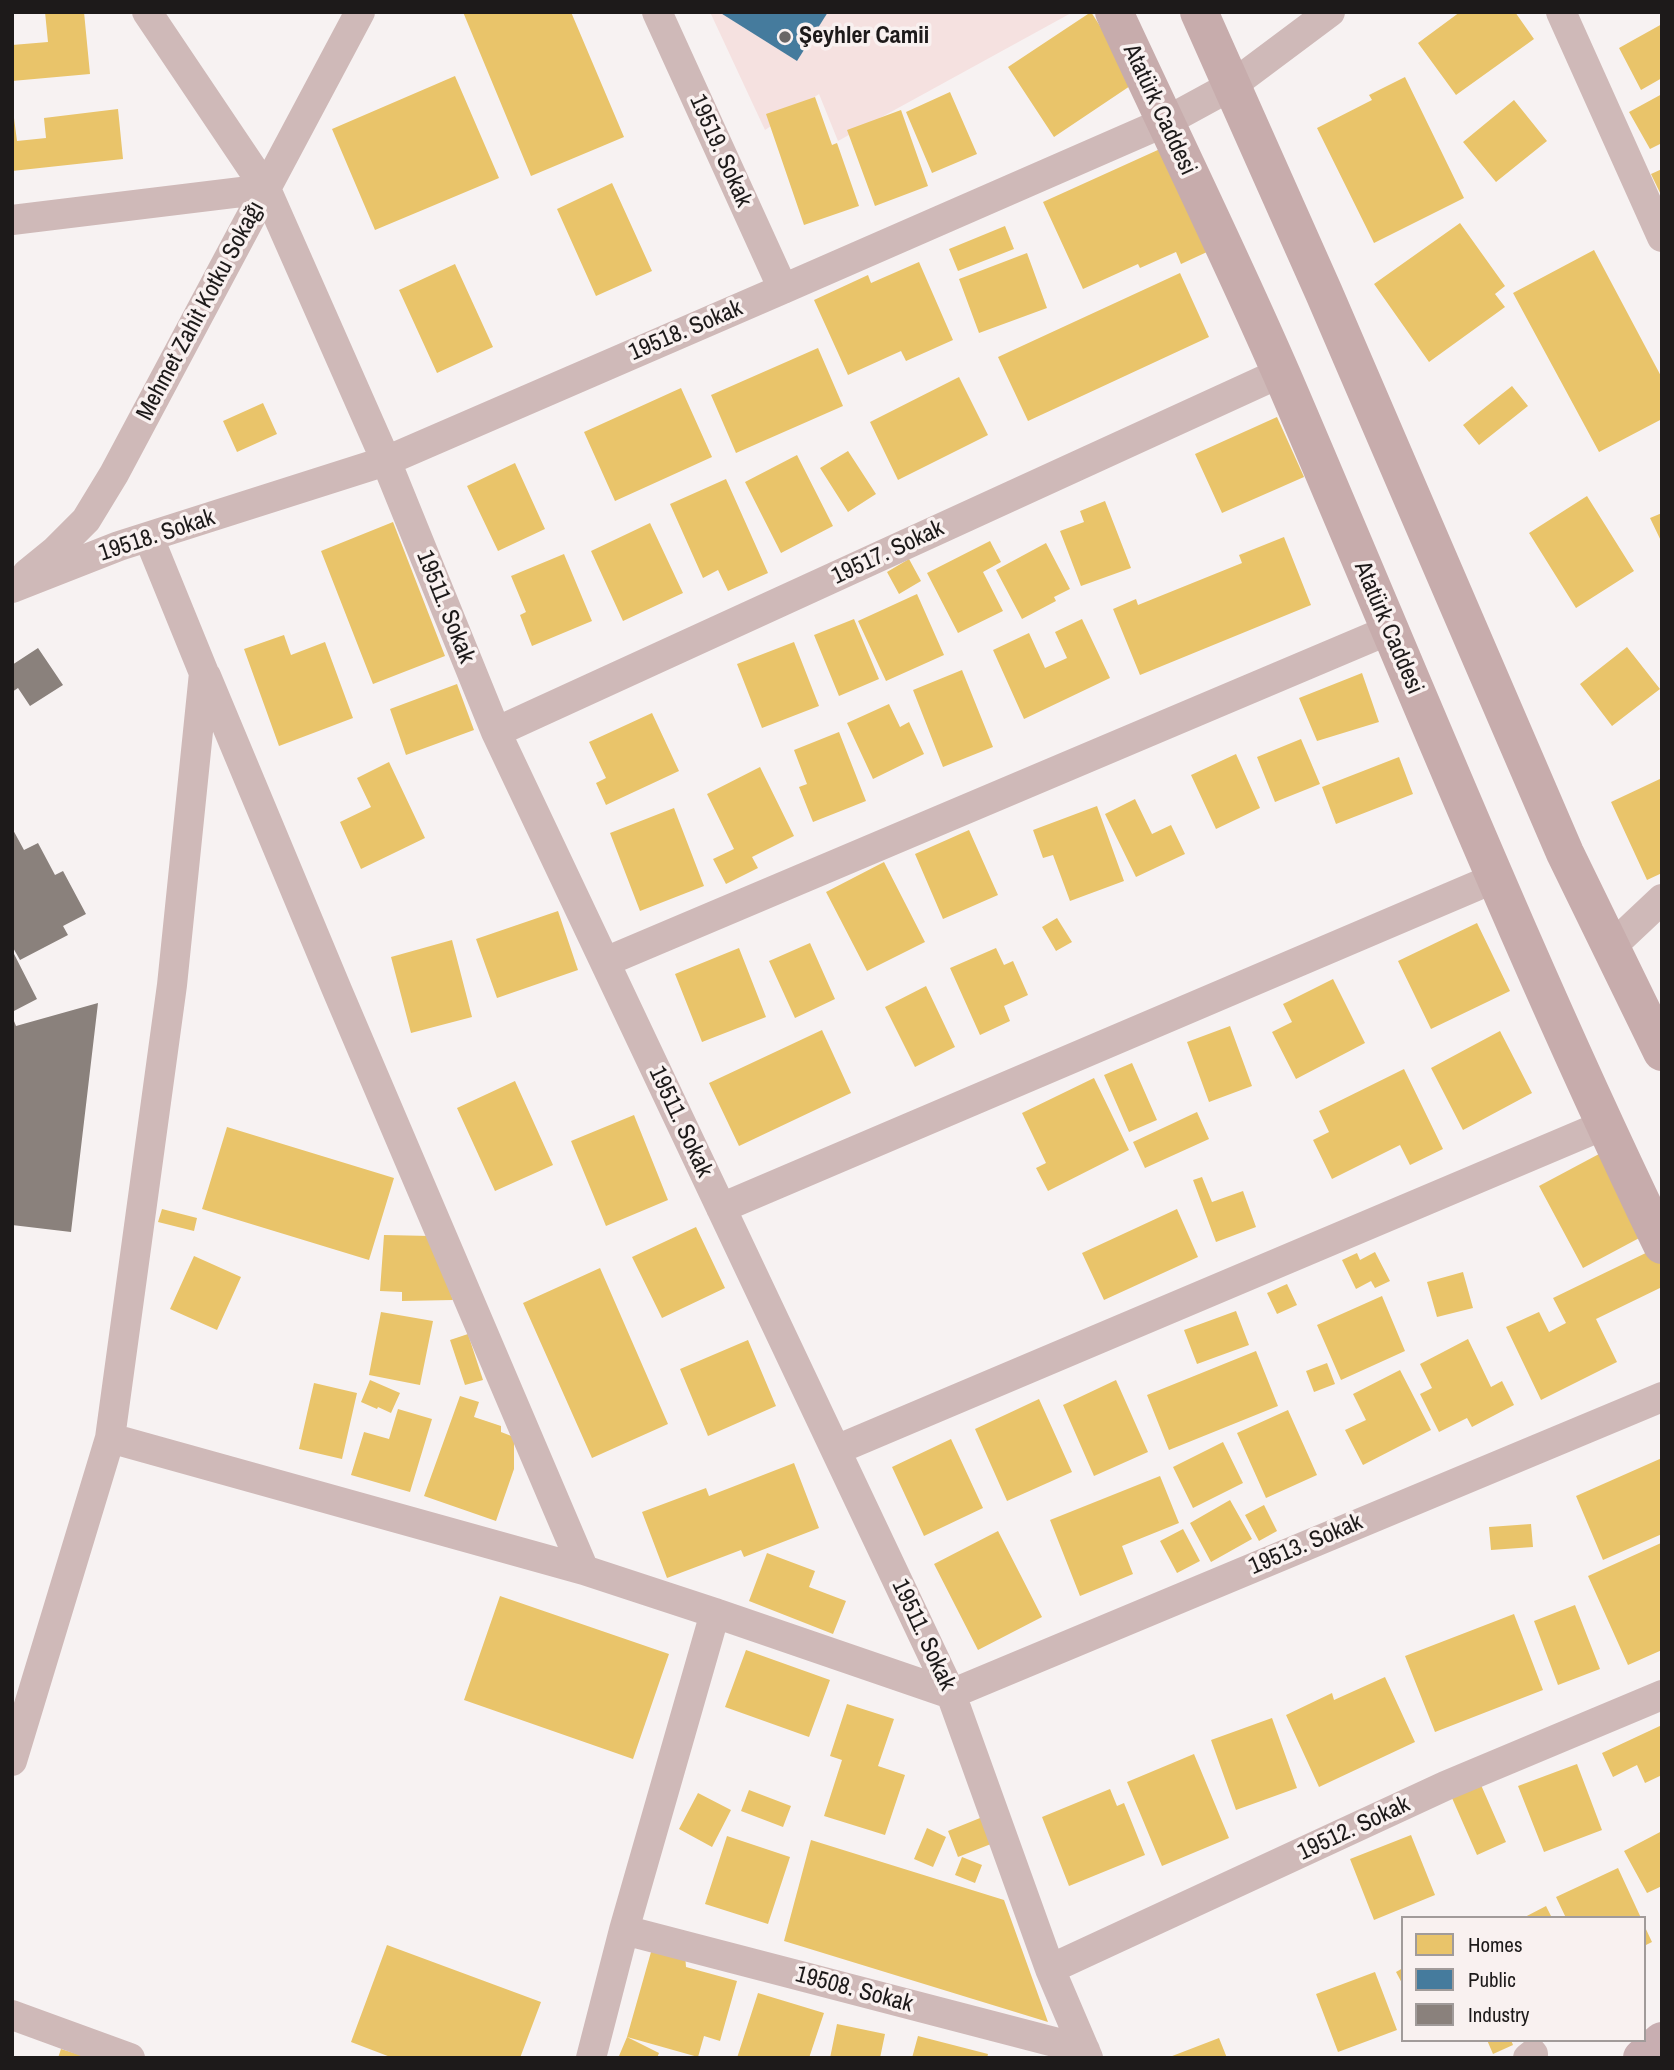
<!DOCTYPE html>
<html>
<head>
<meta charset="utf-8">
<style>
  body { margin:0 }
  #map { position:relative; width:1674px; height:2070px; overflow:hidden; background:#f7f2f2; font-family:"Archivo Narrow",sans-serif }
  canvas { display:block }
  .frame { position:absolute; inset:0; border:14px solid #1d1a1a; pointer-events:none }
  .legend { position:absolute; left:1401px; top:1916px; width:245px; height:126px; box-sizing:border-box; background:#f9f1f0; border:2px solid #a19b9a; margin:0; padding:9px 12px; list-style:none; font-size:21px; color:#1d1a1a }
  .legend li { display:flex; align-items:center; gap:14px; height:35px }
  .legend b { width:35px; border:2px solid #a19b9a }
</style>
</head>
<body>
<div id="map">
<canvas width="1674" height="2070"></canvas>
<div class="frame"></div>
<ul class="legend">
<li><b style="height:19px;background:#e9c46a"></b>Homes</li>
<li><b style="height:19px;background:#457b9d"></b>Public</li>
<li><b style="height:19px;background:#8a817c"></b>Industry</li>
</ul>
</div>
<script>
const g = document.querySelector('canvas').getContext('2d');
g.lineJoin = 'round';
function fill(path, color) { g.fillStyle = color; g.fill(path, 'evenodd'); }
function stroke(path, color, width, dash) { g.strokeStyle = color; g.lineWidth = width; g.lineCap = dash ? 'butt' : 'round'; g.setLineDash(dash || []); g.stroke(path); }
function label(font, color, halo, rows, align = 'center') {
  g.font = font + ' "Archivo Narrow",sans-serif'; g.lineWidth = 7; g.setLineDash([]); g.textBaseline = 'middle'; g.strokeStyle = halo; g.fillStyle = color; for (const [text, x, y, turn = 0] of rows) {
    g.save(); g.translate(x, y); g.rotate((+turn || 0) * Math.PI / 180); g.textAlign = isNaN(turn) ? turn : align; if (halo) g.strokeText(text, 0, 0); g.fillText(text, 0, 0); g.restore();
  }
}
fill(new Path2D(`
  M710,12H1073L838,141L819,94L765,130Z`), '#f5e1e0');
fill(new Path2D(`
  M45,12H84L90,74L12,81V45L48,42Z
  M463,12H571L624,137L531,176Z
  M1091,12L1136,82L1054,137L1008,67Z
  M1460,12H1515L1534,39L1456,95L1418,43Z
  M1662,24V78L1641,90L1619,48Z
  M455,76L499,178L375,230L332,129Z
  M1405,77L1464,198L1374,243L1317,128L1372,100L1369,95Z
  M950,92L977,154L932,173L906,112Z
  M1662,94V143L1650,149L1629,112Z
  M815,97L832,145L837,143L859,206L804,225L766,114Z
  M1514,100L1547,141L1496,182L1463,142Z
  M118,109L123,159L12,171V118H14L17,141L46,138L44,118Z
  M901,110L928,186L875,206L847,130Z
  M1160,149L1207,252L1181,264L1176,252L1140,268L1138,264L1083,289L1043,202Z
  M1662,169V197L1651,174Z
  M612,183L652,271L596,296L557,209Z
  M1460,223L1505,286L1495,294L1505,307L1429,362L1374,284Z
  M1005,226L1014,249L958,271L949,249Z
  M1594,250L1662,378V419L1599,452L1513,293Z
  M1027,253L1047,308L979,333L959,279Z
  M919,262L953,340L906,361L901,351L848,375L814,300L868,275L871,283Z
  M455,264L493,347L437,373L399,290Z
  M1180,273L1209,337L1028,421L998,357Z
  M818,348L843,406L736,453L711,395Z
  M959,377L988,435L898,480L870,422Z
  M1512,386L1528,406L1479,445L1463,425Z
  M681,388L712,457L615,501L584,432Z
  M263,403L277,434L237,452L223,421Z
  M1277,417L1304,477L1222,513L1195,454Z
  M848,451L876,494L848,512L820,468Z
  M797,455L833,526L781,553L745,482Z
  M515,463L545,529L498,551L467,486Z
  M726,479L768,573L728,591L718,570L703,578L670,504Z
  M1587,496L1634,571L1576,608L1529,533Z
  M1105,501L1131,568L1081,586L1060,531L1084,522L1080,511Z
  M1662,513V543L1650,518Z
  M393,522L445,656L373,684L321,551Z
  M650,523L683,593L623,621L591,551Z
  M1284,537L1311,605L1140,675L1113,609L1136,599L1138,605L1242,563L1239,555Z
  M990,541L1001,562L983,572L1003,611L958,633L927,573Z
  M1046,543L1070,589L1054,597L1056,601L1022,619L996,570Z
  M564,554L592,621L532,646L520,615L526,612L511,576Z
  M909,559L921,581L899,594L887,572Z
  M917,594L944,655L886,681L858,621Z
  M854,619L879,679L839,696L814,635Z
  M1082,619L1110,678L1024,719L993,650L1029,633L1045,668L1067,658L1055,632Z
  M284,635L291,655L325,642L353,718L279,746L244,649Z
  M794,642L819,706L762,728L737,664Z
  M1627,647L1660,689L1612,726L1580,684Z
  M962,670L993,747L943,767L913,690Z
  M1362,673L1379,722L1317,741L1299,698Z
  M457,684L474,730L406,755L390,709Z
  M889,704L900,727L909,722L924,754L873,779L847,723Z
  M652,713L679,771L606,805L596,783L606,778L589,742Z
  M839,732L866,801L813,822L799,787L807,784L794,750Z
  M1301,739L1320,784L1275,802L1257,757Z
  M1236,754L1260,808L1216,829L1191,775Z
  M1399,757L1413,794L1336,824L1322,787Z
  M389,762L425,838L361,869L340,822L371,807L357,778Z
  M760,767L794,836L752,857L758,868L726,884L713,859L734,849L707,794Z
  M1662,778V873L1647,880L1611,802Z
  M1135,799L1152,834L1171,825L1185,854L1136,877L1105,814Z
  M1097,806L1124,881L1070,901L1053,855L1043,858L1033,830Z
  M674,808L704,886L640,911L610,833Z
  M969,830L998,895L943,919L915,854Z
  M884,862L925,942L867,971L826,892Z
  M558,911L578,970L497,998L476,939Z
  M1057,918L1072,942L1056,951L1042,927Z
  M1477,923L1510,991L1431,1029L1398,961Z
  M452,940L472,1017L411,1033L391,957Z
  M810,943L835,999L795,1018L769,961Z
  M739,948L766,1017L702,1042L675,974Z
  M996,948L1004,965L1013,961L1028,995L1004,1006L1010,1021L980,1035L950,968Z
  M1333,979L1365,1043L1296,1079L1272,1032L1292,1022L1283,1004Z
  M926,986L955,1047L915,1067L885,1007Z
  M1230,1026L1252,1086L1209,1102L1187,1042Z
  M822,1030L851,1093L739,1146L709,1083Z
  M1500,1031L1532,1093L1463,1130L1431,1068Z
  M1132,1063L1157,1120L1129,1132L1104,1075Z
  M1404,1069L1443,1149L1410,1165L1400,1145L1332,1179L1313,1140L1329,1132L1319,1111Z
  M1094,1078L1129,1150L1048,1191L1036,1168L1046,1163L1022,1113Z
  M515,1081L553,1165L495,1191L457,1108Z
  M1197,1112L1209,1139L1145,1168L1133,1142Z
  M634,1115L668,1200L606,1226L571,1141Z
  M227,1127L394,1178L369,1260L202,1209Z
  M1599,1154L1643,1236L1583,1268L1539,1186Z
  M1202,1177L1212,1202L1243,1191L1256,1227L1216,1242L1193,1180Z
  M162,1209L197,1218L194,1231L158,1222Z
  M1177,1209L1198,1257L1104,1300L1082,1253Z
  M696,1227L725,1288L662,1318L632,1257Z
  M384,1235L430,1236L453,1300L402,1301V1292L380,1291Z
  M1654,1249L1662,1266V1287L1596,1319L1617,1362L1541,1400L1506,1327L1539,1312L1549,1332L1566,1323L1553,1298Z
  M1375,1252L1390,1281L1375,1288L1371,1281L1356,1289L1342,1260L1357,1253L1360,1260Z
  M194,1256L241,1277L217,1330L170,1309Z
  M600,1268L668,1424L592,1458L523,1303Z
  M1463,1272L1473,1308L1437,1317L1427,1282Z
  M1287,1284L1297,1305L1277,1314L1267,1293Z
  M1382,1296L1405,1351L1341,1380L1317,1325Z
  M1236,1311L1249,1345L1197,1364L1184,1330Z
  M381,1312L433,1321L420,1385L369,1375Z
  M468,1334L483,1380L465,1385L450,1340Z
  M1468,1339L1491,1387L1502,1381L1514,1405L1472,1427L1467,1418L1439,1432L1420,1394L1432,1388L1420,1364Z
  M748,1340L776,1406L708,1436L680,1369Z
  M1256,1351L1278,1406L1169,1450L1147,1395Z
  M1327,1363L1335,1384L1314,1392L1306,1371Z
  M1400,1370L1431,1430L1363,1465L1345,1430L1366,1420L1353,1394Z
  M370,1380L400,1393L391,1413L378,1407L377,1409L361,1402Z
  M1116,1380L1148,1452L1094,1476L1063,1405Z
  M314,1383L357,1393L342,1459L299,1449Z
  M460,1396L479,1402L474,1417L501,1426V1432L514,1437V1469L496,1521L424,1496Z
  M1039,1399L1072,1472L1007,1501L975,1429Z
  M398,1409L432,1419L410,1492L351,1475L364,1432L389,1439Z
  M1288,1410L1317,1475L1266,1498L1237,1433Z
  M951,1439L983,1508L924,1536L892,1467Z
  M1223,1442L1243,1483L1193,1508L1173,1467Z
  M1662,1458V1534L1603,1560L1576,1496Z
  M794,1463L819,1528L744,1557L741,1550L667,1578L642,1512L706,1488L709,1496Z
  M1160,1476L1179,1523L1122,1546L1133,1574L1080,1596L1050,1520Z
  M1230,1500L1252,1539L1211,1562L1190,1523Z
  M1264,1505L1277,1531L1259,1541L1245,1515Z
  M1531,1524L1533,1547L1491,1550L1489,1527Z
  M1183,1529L1200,1561L1177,1573L1160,1541Z
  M998,1531L1042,1617L978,1650L934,1564Z
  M1661,1543L1662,1650L1628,1665L1588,1576Z
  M767,1553L815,1571L809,1587L846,1601L833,1634L749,1601Z
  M500,1596L669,1654L633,1759L464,1700Z
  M1575,1605L1600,1669L1558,1685L1534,1621Z
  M1514,1614L1543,1690L1435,1732L1405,1656Z
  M746,1650L830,1680L809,1737L725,1707Z
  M1385,1677L1415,1742L1319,1787L1286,1715L1332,1693L1334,1700Z
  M847,1704L894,1719L878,1766L905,1775L885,1835L824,1816L842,1760L830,1756Z
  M1272,1718L1297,1788L1236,1810L1211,1740Z
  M1662,1725V1775L1645,1783L1637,1765L1613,1777L1602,1753Z
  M1194,1754L1229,1838L1162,1866L1127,1782Z
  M1577,1764L1602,1830L1544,1852L1518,1786Z
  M1481,1785L1506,1842L1477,1855L1452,1798Z
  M1110,1789L1117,1806L1124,1803L1145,1855L1069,1886L1042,1817Z
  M749,1790L791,1806L783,1827L741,1811Z
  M698,1793L731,1810L712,1847L679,1829Z
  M985,1816L996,1842L958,1857L948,1831Z
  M927,1828L946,1837L933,1867L914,1859Z
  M1662,1831V1886L1647,1893L1624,1851Z
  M1411,1835L1435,1895L1374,1920L1350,1859Z
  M727,1836L790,1857L768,1924L705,1904Z
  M811,1840L1004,1900L1048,2022L784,1941Z
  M962,1857L982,1865L975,1883L955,1875Z
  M1618,1868L1641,1918H1566L1556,1897Z
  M1546,1906L1552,1918H1523Z
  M1644,1925L1652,1942L1644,1946Z
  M387,1945L541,2002L520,2058H393L351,2042Z
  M653,1945L685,1954L686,1967L737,1981L720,2041L704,2036L698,2057L627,2037Z
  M1403,1968V1985L1396,1972Z
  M1375,1972L1397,2030L1338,2052L1316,1994Z
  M758,1993L824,2013L809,2058H737Z
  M837,2024L885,2034L880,2058H830Z
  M918,2036L988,2054L987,2058H912Z
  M627,2037L659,2053L657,2058L619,2056Z
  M1219,2038L1227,2058H1167Z
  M1487,2040H1511L1513,2045L1493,2054Z
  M61,2049L87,2057V2058H58Z`), '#e9c46a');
fill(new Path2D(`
  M719,12H828L797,61Z`), '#457b9d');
fill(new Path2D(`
  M38,648L63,685L30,706L18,688L12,692V665Z
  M12,828L24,850L38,843L55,875L63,871L86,914L63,926L68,935L20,960L12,946Z
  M12,950L37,999L12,1012Z
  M98,1003L71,1232L12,1225V1016L16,1026Z`), '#8a817c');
stroke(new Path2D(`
  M147,12L266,189L386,461L496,732L951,1694L1050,1969L1088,2058
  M657,12L783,289
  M1561,12L1662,237
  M12,220L266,189
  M27,574L54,552L86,520L114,474L360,12
  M12,588L119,546L386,461L783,289L1165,122L1231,86L1330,12
  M206,676L337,990L584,1570
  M496,732L1280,373
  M1611,947L1662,899
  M605,962L1389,630
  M721,1208L1495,878
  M110,1438L584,1570L715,1613L951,1694L1662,1397
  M836,1450L1604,1125
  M12,1761L110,1438L172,985L204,673L149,538
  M624,1930L1085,2050
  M1050,1969L1445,1786L1662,1695
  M12,2015L130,2058
  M591,2058L624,1930L715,1613
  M1528,2058L1533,2054`), '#cfb9b8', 30);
stroke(new Path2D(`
  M1114,12C1170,133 1229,253 1282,375C1407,666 1524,960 1662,1245
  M1199,12L1324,293L1565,853L1662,1052`), '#c7acac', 38);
stroke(new Path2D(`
  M1642,2058L1662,2041`), '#c8aeb1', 38);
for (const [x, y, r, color] of [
  [785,37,7,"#696666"]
]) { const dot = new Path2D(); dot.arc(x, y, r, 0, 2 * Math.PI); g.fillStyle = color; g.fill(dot); stroke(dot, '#f9f1f0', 2.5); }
label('bold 24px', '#1d1a1a', '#f9f1f0', [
  ["Şeyhler Camii",799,37]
], 'left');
label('24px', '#1d1a1a', '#f9f1f0', [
  ["Atatürk Caddesi",1159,110,65],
  ["19519. Sokak",720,151,66],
  ["Mehmet Zahit Kotku Sokağı",201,311,-62],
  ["19518. Sokak",686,331,-23],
  ["19518. Sokak",157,536,-18],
  ["19517. Sokak",888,553,-25],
  ["19511. Sokak",445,607,68],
  ["Atatürk Caddesi",1388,628,67],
  ["19511. Sokak",680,1122,65],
  ["19513. Sokak",1306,1545,-23],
  ["19511. Sokak",923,1635,65],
  ["19512. Sokak",1354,1829,-25],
  ["19508. Sokak",854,1990,15]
]);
</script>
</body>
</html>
